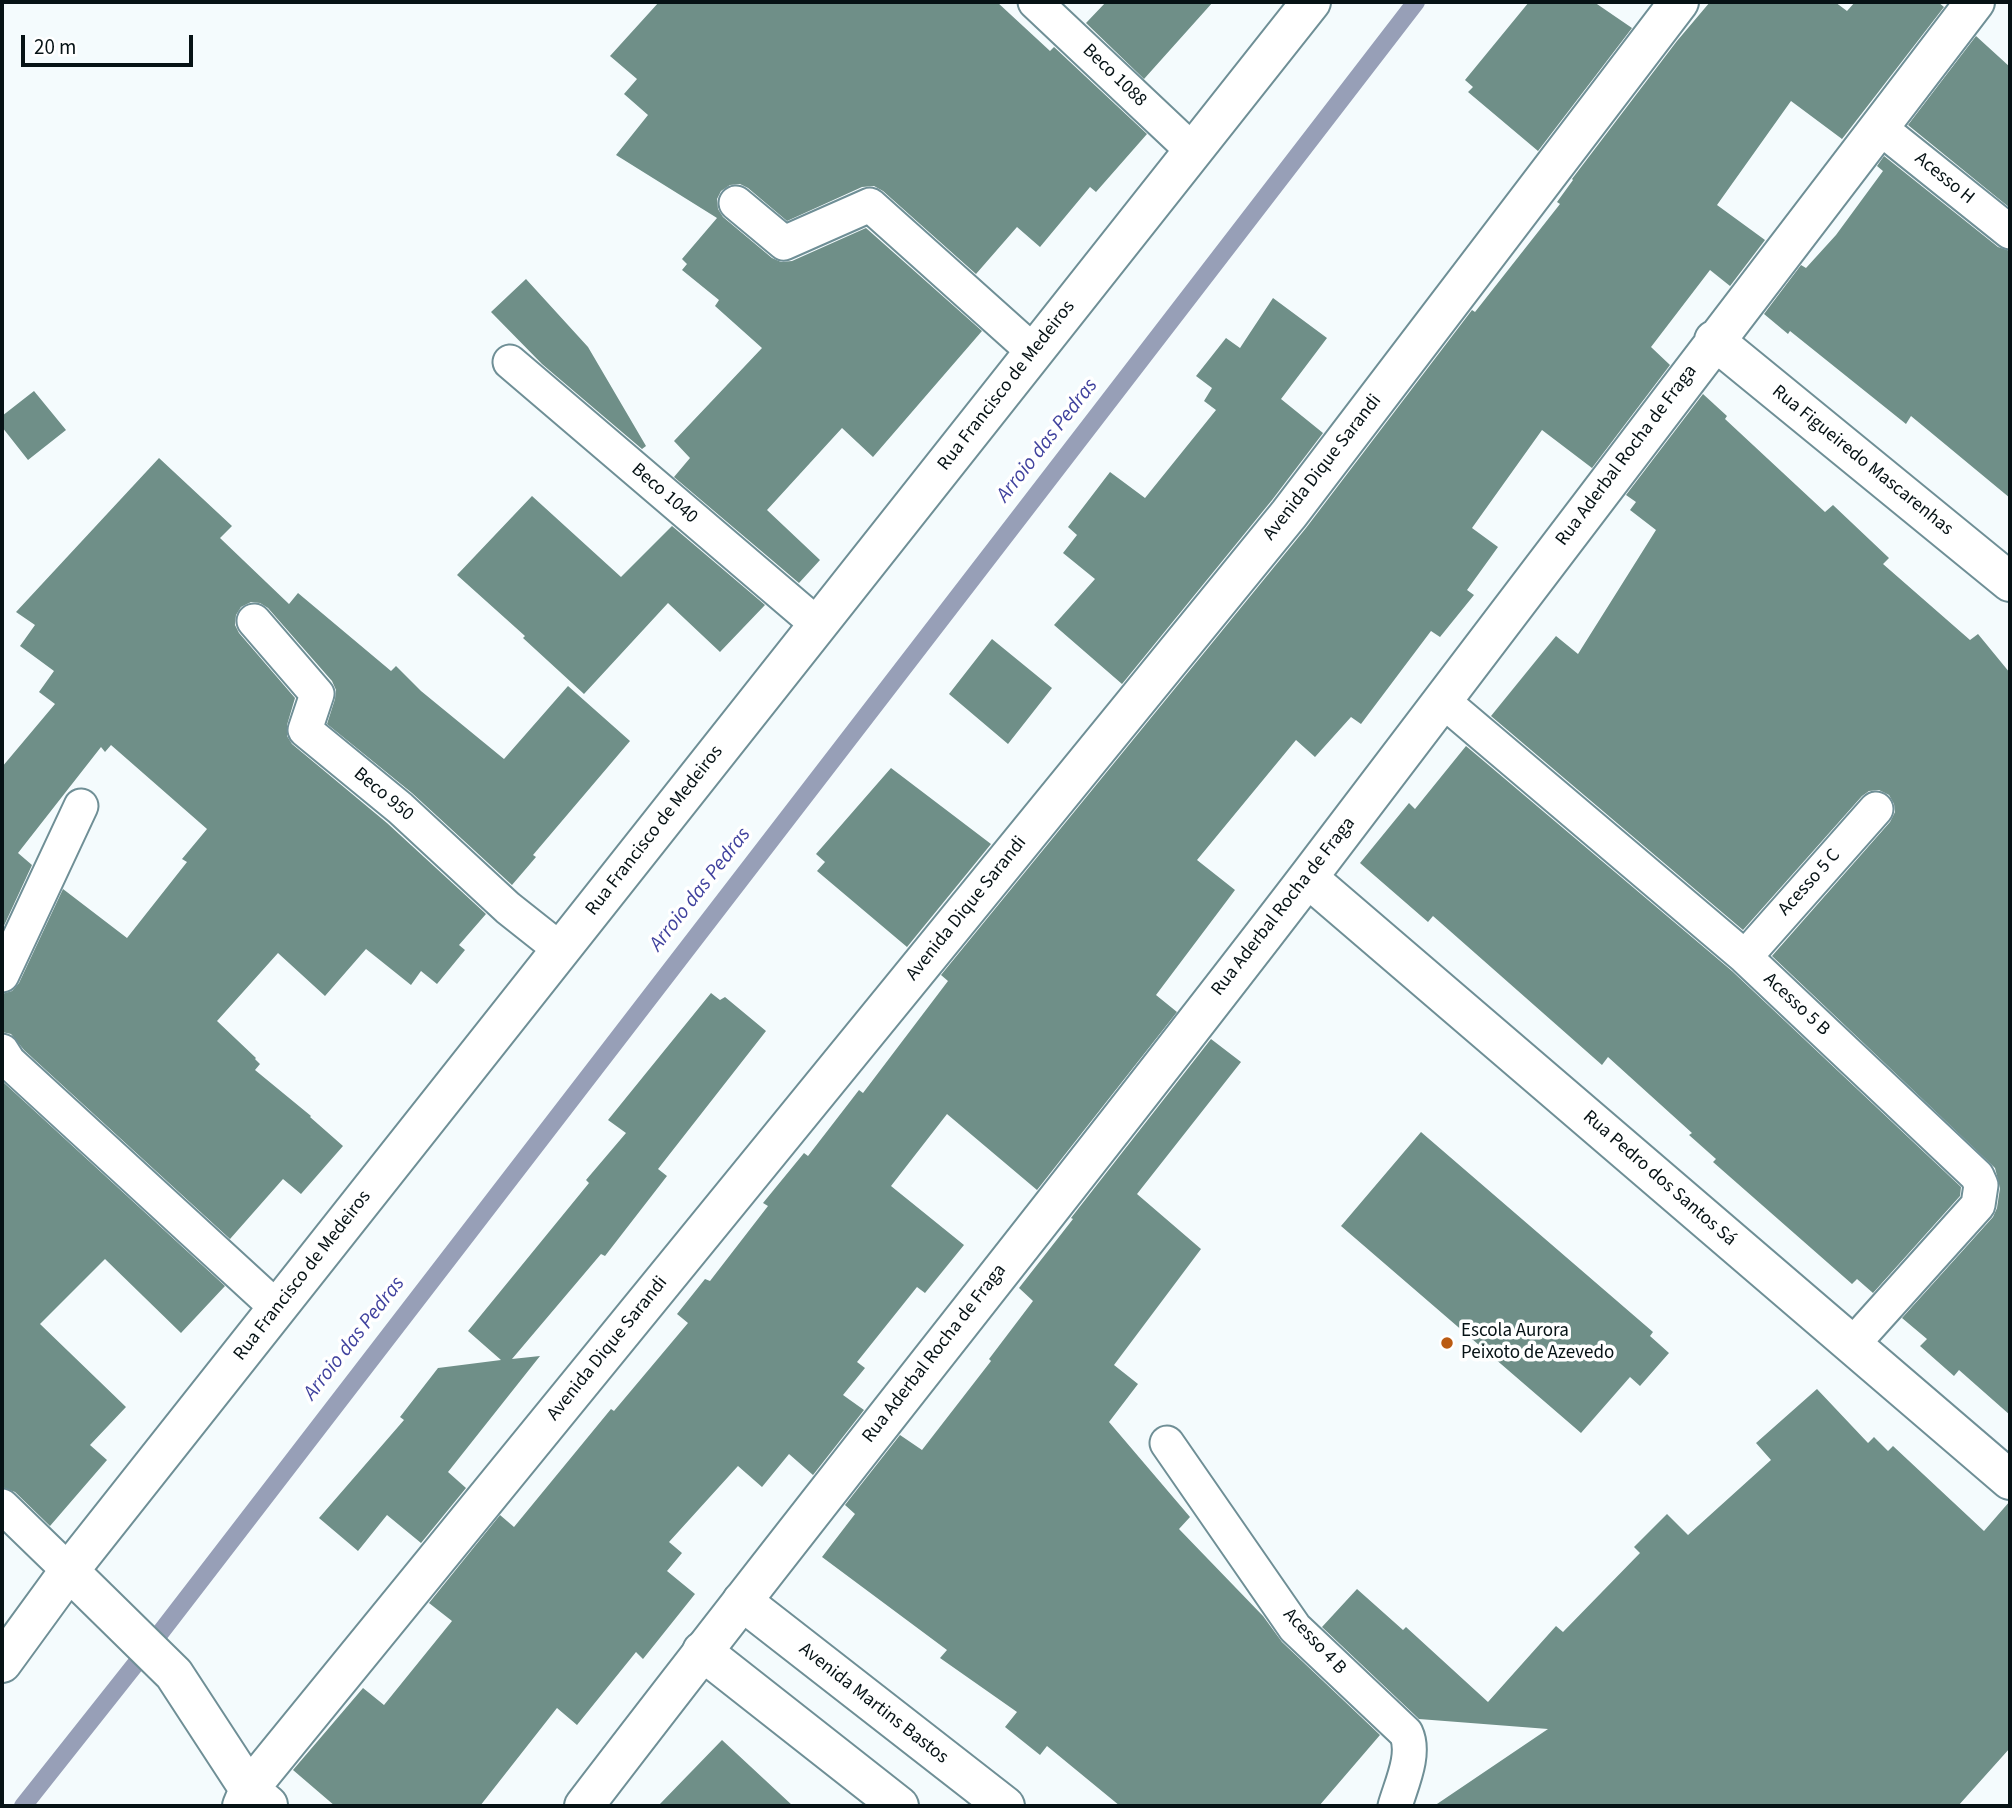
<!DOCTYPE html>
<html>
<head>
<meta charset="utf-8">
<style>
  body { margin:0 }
  #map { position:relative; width:2012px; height:1808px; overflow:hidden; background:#f4fbfd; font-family:"Source Sans 3",sans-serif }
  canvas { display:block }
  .frame { position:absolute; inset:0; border:4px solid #061215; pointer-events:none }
  .scale { position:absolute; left:21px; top:35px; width:172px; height:32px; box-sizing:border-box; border:4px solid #061215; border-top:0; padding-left:9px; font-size:21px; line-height:24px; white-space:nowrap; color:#061215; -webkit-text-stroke:5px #fff; paint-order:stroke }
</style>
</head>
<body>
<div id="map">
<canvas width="2012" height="1808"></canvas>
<div class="frame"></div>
<div class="scale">20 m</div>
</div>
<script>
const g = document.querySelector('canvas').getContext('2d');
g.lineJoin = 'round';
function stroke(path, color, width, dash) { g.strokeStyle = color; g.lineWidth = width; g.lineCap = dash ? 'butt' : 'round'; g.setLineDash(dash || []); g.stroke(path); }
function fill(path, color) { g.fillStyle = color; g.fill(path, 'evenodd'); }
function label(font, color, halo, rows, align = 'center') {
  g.font = font + ' "Source Sans 3",sans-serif'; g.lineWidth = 7; g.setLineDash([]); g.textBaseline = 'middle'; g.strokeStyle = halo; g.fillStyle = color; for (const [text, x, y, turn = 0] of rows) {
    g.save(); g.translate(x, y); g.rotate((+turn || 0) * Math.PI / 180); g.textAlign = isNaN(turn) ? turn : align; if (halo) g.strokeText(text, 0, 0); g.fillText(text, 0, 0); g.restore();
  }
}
stroke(new Path2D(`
  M23,1806L157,1637L1416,2`), '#979fb7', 18);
fill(new Path2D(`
  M659,2H997L1050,51L1054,47L1147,134L1096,192L1090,187L1040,247L1017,227L976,274L883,191L874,186L862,187L787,221L748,188L740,184L730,185L721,191L717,199L718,209L723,217L772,258L781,262L792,261L866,228L982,331L873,457L842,428L767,510L820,560L799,583L674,477L690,458L674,441L762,348L715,306L719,300L682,270L687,264L682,259L717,218L616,155L648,115L624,94L637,79L610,56Z
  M1106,2H1213L1144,79L1086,23Z
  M1529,2H1594L1632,28L1538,151L1468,92L1473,87L1465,80Z
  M1710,2H1835L1847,11L1855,2H1938L1944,7L1842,139L1791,101L1717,205L1765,240L1730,286L1710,270L1651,347L1670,365L1592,468L1542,430L1472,528L1498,547L1467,590L1474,595L1440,637L1431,631L1361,724L1351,717L1315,757L1296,740L1197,860L1235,890L1156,995L1177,1012L1037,1190L947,1114L891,1186L964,1245L925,1293L917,1287L857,1362L865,1368L843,1395L864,1410L813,1475L789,1454L762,1487L738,1466L669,1542L682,1553L667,1571L695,1594L643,1659L636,1652L577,1725L557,1708L480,1806H335L293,1770L363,1688L384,1705L452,1621L429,1603L500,1515L514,1527L611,1409L614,1411L688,1323L677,1314L705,1279L710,1281L768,1206L763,1203L804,1153L808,1156L859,1090L863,1093L948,981L941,975L1306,528L1472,310L1475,312L1560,204L1557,202L1573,180L1572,179L1677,41Z
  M1976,36L2010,67V208L1908,125Z
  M1884,156L1998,247L2010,251V498L1911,416L1906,424L1790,331L1788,334L1764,314L1801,265L1806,268L1836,235L1883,171L1877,166Z
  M526,279L588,347L646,446L642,449L542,364L491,312Z
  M1273,298L1327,338L1281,399L1323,433L1272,500L1122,684L1054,625L1095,579L1063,553L1077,535L1068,527L1110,472L1145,498L1216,410L1204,401L1212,388L1196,376L1226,338L1240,348Z
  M34,391L66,430L28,460L2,427V416Z
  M1703,394L1727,416L1725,419L1825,512L1833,505L1889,558L1883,564L1970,640L1978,634L2010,673V1415L1959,1370L1954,1376L1920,1346L1927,1339L1902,1318L1993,1217L1997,1208L2000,1188L1995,1168L1772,956L1890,822L1895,812L1894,804L1889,795L1879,790L1869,791L1862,796L1743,930L1491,716L1556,636L1578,654L1656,530L1630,510L1636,502L1626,495Z
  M159,458L232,526L220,538L289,604L298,593L391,671L396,666L421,691L504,759L568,686L630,741L533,855L536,857L512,885L412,793L327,724L335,699L336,690L332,681L268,608L260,603L251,602L241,607L236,615L235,625L239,633L295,698L287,725V736L292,744L387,823L486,914L459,945L465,950L437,984L421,971L411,985L366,949L325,996L278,953L217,1021L256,1058L255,1059L260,1064L255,1070L311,1116L310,1117L343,1146L301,1194L283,1179L230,1239L24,1050L11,1034L2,1032V994L12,991L19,983L63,889L127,938L187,862L182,859L207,829L111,745L105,752L101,747L18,853L32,865L2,930V767L55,704L39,692L54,671L20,646L35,625L16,612Z
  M532,496L621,577L672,526L765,605L720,652L668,603L584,694L523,638L525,636L457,575Z
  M992,639L1052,688L1008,744L949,694Z
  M1466,746L1732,971L1961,1187L1960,1196L1873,1293L1857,1279L1852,1284L1713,1162L1716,1159L1689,1135L1692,1133L1608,1057L1602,1065L1433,916L1428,922L1360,863L1409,803L1415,809Z
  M891,768L991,844L907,947L817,871L825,862L816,854Z
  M711,993L720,1000L725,997L766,1031L658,1169L667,1176L605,1256L601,1254L512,1359L540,1356L448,1472L466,1488L421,1543L387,1515L358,1551L319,1518L404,1420L400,1417L438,1368L501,1360L468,1331L589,1183L586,1180L626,1133L608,1120Z
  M1211,1039L1241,1062L1137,1194L1201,1249L1114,1365L1138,1384L1109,1422L1190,1517L1179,1529L1263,1616L1282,1642L1380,1735L1319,1806H1120L1047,1746L1040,1755L1005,1727L1017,1712L940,1658L947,1650L822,1557L855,1514L845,1505L900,1435L922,1450L991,1361L989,1359L1033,1301L1019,1288L1073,1219L1071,1218Z
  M2,1081L225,1286L181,1333L105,1259L40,1324L126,1407L90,1445L107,1460L50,1526L15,1492L2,1487Z
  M1421,1132L1653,1332L1650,1336L1669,1353L1640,1386L1630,1377L1581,1433L1341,1226Z
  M1817,1389L1868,1443L1874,1437L1888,1451L1893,1446L1984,1531L2010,1501V1748L1958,1806H1434L1548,1729L1419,1719L1322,1627L1357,1589L1403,1630L1406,1627L1488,1702L1556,1626L1563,1632L1640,1553L1634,1547L1667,1514L1688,1535L1771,1460L1756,1443Z
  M722,1740L793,1806H658Z`), '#6f8f88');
const service = new Path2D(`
  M1035,2L1193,151
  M1879,127L2010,232
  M736,203L784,243L870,205L1034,352
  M510,362L818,625
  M254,621L317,694L305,730L400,808L508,908L561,950
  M1442,700L1745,957L1977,1176L1981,1185L1978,1205L1852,1345
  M1745,957L1876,809
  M2,975L81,806
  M2,1051L9,1062L277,1308
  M1167,1443L1295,1628L1406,1733C1416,1754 1401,1785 1395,1806
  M2,1506L69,1571`);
const minor = new Path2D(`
  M1714,340L2010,582
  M1308,878L2010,1480
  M69,1571L174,1674L249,1789L268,1805
  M2,1663L69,1571L1311,2
  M242,1806L249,1789L1289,514L1679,2
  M584,1806C822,1494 1070,1188 1309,876C1532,585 1751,292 1975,2`);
const tertiary = new Path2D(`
  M742,1601L1005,1806
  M702,1651L899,1806`);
stroke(service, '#6f8f96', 37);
stroke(minor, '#6f8f96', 42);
stroke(tertiary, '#6f8f96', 42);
stroke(service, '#fff', 33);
stroke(minor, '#fff', 38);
stroke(tertiary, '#fff', 38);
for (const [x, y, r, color] of [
  [1447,1343,7,"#ba5b12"]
]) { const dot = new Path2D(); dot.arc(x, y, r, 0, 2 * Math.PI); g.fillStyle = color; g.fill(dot); stroke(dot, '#fff', 2.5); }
label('19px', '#061215', '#fff', [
  ["Beco 1088",1114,76,44],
  ["Acesso H",1944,179,39],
  ["Rua Francisco de Medeiros",1007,386,-52],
  ["Rua Aderbal Rocha de Fraga",1627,456,-53],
  ["Rua Figueiredo Mascarenhas",1862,461,39],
  ["Avenida Dique Sarandi",1323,468,-52],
  ["Beco 1040",664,494,41],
  ["Beco 950",383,795,40],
  ["Rua Francisco de Medeiros",655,831,-52],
  ["Acesso 5 C",1810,883,-48],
  ["Rua Aderbal Rocha de Fraga",1284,907,-52],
  ["Avenida Dique Sarandi",967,909,-51],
  ["Acesso 5 B",1796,1005,43],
  ["Rua Pedro dos Santos Sá",1659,1179,41],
  ["Rua Francisco de Medeiros",303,1276,-52],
  ["Avenida Dique Sarandi",608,1349,-51],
  ["Rua Aderbal Rocha de Fraga",935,1354,-52],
  ["Acesso 4 B",1314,1642,47],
  ["Avenida Martins Bastos",873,1704,38]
]);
label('19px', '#061215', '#fff', [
  ["Escola Aurora",1461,1332],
  ["Peixoto de Azevedo",1461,1354]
], 'left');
label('italic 21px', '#40429e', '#fff', [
  ["Arroio das Pedras",1048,441,-52],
  ["Arroio das Pedras",701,890,-52],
  ["Arroio das Pedras",355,1339,-52]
]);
</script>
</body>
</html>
